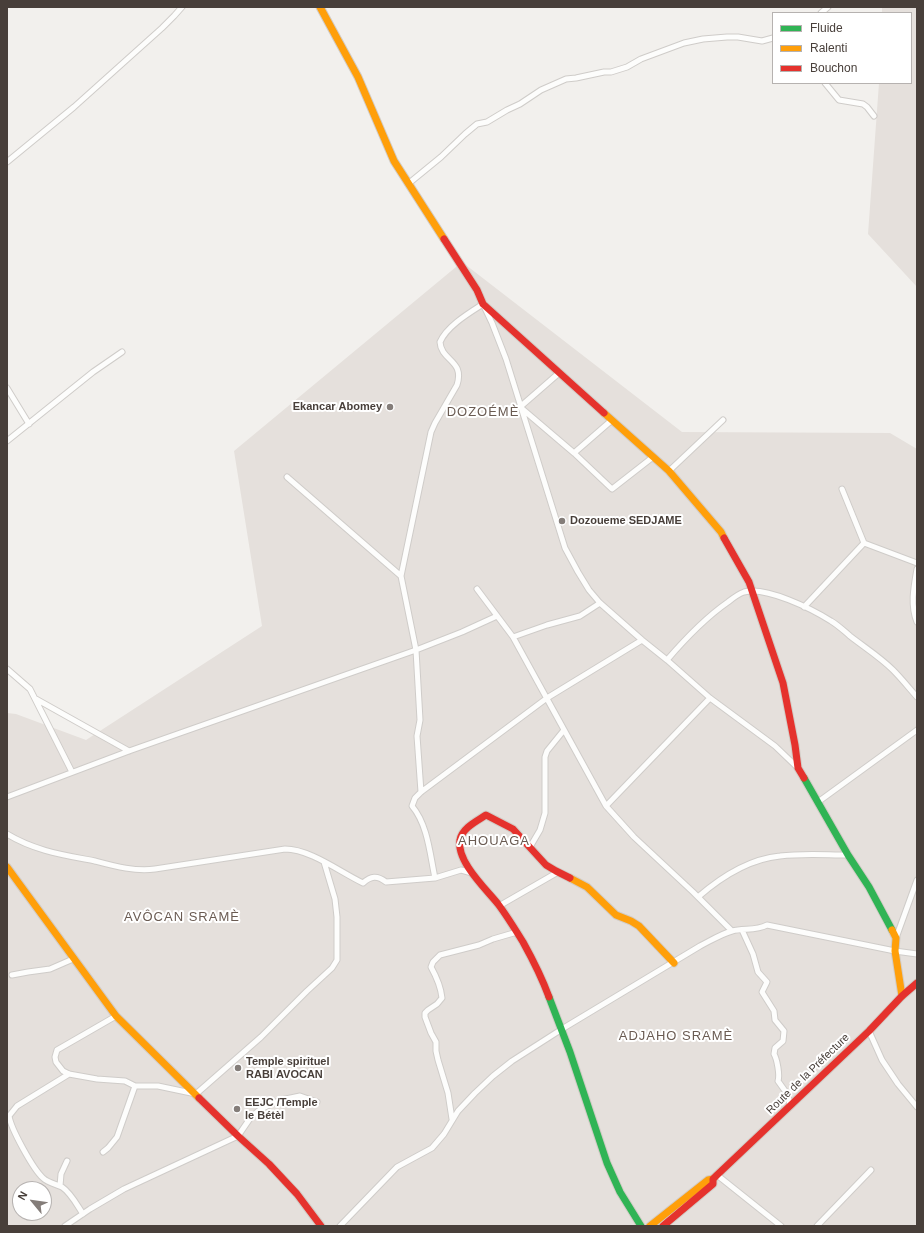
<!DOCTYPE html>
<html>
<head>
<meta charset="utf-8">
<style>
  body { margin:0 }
  #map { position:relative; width:924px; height:1233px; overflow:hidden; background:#f2f0ed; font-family:Arial,sans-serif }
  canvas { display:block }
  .frame { position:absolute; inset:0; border:8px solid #483f3a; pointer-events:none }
  .legend { position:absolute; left:772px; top:12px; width:140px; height:72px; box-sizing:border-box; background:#fff; border:1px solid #b6b2b0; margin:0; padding:5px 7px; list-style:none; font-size:12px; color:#483f3a }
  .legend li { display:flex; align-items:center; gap:8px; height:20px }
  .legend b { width:20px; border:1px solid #b6b2b0 }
  .north { position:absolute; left:12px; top:1181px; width:40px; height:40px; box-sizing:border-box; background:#fff; border:1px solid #b6b2b0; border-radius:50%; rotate:299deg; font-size:11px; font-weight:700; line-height:16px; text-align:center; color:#483f3a }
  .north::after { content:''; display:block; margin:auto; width:14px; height:18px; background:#847d79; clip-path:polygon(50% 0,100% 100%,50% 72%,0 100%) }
</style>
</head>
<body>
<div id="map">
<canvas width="924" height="1233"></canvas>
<div class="frame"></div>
<ul class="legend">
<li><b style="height:5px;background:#30b455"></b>Fluide</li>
<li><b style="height:5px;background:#ff9f0a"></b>Ralenti</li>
<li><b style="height:5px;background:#e5322d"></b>Bouchon</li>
</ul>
<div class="north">N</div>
</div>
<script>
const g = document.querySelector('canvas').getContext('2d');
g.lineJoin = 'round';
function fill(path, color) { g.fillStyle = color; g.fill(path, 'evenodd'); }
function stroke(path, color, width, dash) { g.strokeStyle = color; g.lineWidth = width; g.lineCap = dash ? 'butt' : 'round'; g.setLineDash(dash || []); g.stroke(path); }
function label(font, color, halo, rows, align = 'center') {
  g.font = font + ' Arial,sans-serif'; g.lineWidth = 4; g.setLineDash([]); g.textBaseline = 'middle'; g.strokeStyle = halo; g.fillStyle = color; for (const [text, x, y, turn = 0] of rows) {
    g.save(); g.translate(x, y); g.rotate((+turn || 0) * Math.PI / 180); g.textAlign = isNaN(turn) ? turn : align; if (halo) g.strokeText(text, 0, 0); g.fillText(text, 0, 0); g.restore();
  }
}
fill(new Path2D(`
  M882,7H917V287L868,234L879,83H911V13H882Z
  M462,262L682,432L890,433L917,449V1226H7V713L16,714L86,740L262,626L234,451ZM20,1189H44V1213H20Z`), '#e5e0dc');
const street = new Path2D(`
  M821,13L828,7
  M825,83L839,100L863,104L867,107L874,116
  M7,162L74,107L162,28L174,16L182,7
  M408,184L441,157L465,134L477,124L487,122L507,110L520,104L541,90L566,79L576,78L604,72H611L627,67L641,59L684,43L703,39L727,37H738L762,41L773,38
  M559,373L520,407L574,453L612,489L653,457
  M7,388L29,424
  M7,441L93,372L122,352
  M574,453L612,420
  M669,471L723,420
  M287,477L401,576
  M842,489L864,543L917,563
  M917,569C914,586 910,605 917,622
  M477,589L513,637L606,806L634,837L693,892L732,931
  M804,607L864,543
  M513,637L547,625L580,616L600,603
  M667,660C685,639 705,618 728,602C733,598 738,594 744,592C766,586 812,609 831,621C838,625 844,631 850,636C864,647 880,657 893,670C901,678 909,688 917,697
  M7,669L30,689L72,772
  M36,699L129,751
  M421,792L417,736L420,720L416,650L401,576L431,432L435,423L457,385C465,360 441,361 440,342C447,326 469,313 483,304L492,323L506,359L565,548L578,572L589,590L600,603L642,640L667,660L710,698L775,746L798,768
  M7,797L129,751L416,650L462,632L497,616
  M818,802L917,730
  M606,806L710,698
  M7,834C35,851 64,855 95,861C114,866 136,872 155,869L285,849C310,849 340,872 363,883C371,876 377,875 386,882L435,878L461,870L472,873
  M530,847L540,830L545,813V757L547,751L564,730
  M435,878C430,855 428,825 412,806L415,798L421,792L547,698L642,640
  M698,897C721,877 749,859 780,856C803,853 826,855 848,855
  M499,906L558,872
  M742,930L753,954L758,972L767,982L762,992L774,1011L775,1020L784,1031L783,1041L775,1048L774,1054C777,1059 780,1075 778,1081L788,1095L790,1106
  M896,938L917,880
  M12,975L28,972L50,969L73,959
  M116,1016L57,1050L55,1057L56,1062L63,1071L69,1074L97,1079L125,1081L135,1086H158L196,1094L261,1037L307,991L332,968L337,960V917L335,899L324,862
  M869,1031L882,1060L898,1084L917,1107
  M69,1074L17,1106L9,1116C11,1129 33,1169 43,1178C48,1183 56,1184 62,1187C71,1193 77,1205 83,1214
  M452,1119L448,1093L438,1060L436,1051V1042L431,1033L425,1017V1013L428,1010L437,1004L442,998C441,988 436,976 431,967L433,962L440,955L479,945L493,939L517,932
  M103,1152L108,1148L117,1137L135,1086
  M717,1175L781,1226
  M60,1186L61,1174L67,1161
  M65,1226L90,1209L124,1189L238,1136L251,1117L261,1109L271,1104L281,1100L300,1096L317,1102
  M340,1226L397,1167L432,1148L444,1134L458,1111L475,1093L493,1076L512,1061L562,1029L700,946C710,941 721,934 732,931C744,928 756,931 767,925L895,951L917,954
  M817,1226L871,1170`);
const fast = new Path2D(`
  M804,778L848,855L869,887L892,930
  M549,997L570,1052L607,1163L620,1192L641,1226`);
const slow = new Path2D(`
  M320,7L358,77L394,161L444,239
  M604,413L669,471L721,532L724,538
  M7,867L116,1016L199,1098
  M570,878L587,887L616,915L631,921L639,926L674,963
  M892,930L896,938L895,951L902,996
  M650,1226L708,1180L713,1179`);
const jam = new Path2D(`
  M444,239L477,290L483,304L604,413
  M724,538L749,582L783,683L795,745L798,768L804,778
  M549,997C542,978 533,960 523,942C515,929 507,916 498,904C486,889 456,861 460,840C462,828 477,821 486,815L513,829L546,865L556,871L570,878
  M199,1098L238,1136L269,1164L297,1194L321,1226
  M663,1226L713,1184V1179L717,1175L869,1031L902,996L917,983`);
stroke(street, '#cfccc9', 7);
stroke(fast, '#d2ccc6', 9);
stroke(slow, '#d2ccc6', 9);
stroke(jam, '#d2ccc6', 9);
stroke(street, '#fdfdfc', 5);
stroke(fast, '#30b455', 7);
stroke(slow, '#ff9f0a', 7);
stroke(jam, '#e5322d', 7);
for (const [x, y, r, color] of [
  [390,407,4,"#847d79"],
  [562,521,4,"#847d79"],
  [238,1068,4,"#847d79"],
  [237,1109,4,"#847d79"]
]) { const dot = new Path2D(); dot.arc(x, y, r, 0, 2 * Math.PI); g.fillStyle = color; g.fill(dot); stroke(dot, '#fff', 1.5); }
label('bold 11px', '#483f3a', '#fff', [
  ["Ekancar Abomey",382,407,"right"],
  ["Dozoueme SEDJAME",570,521],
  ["Temple spirituel",246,1062],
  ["RABI AVOCAN",246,1075],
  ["EEJC /Temple",245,1103],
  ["le Bétèl",245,1116]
], 'left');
label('11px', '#483f3a', '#fff', [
  ["Route de la Préfecture",808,1074,-44]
]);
g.letterSpacing = '1px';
label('13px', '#6a5b52', '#fff', [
  ["DOZOÉMÈ",483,412],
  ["AHOUAGA",494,841],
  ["AVÔCAN SRAMÈ",182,917],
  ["ADJAHO SRAMÈ",676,1036]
]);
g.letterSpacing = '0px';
</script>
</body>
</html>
